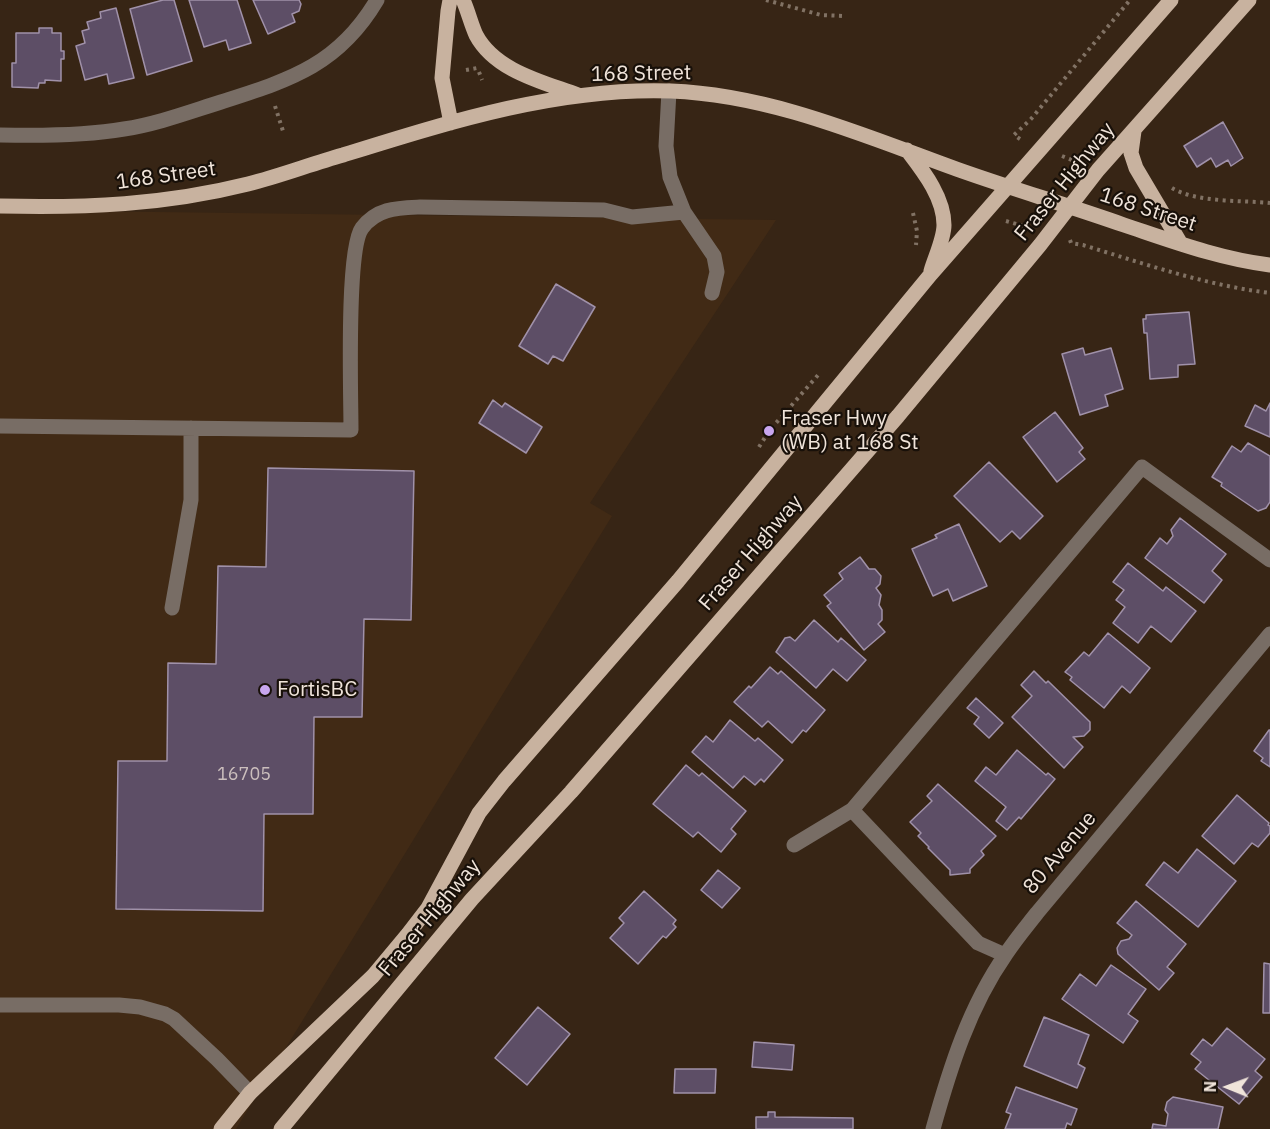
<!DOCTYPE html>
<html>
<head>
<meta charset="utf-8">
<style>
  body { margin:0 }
  #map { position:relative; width:1270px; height:1129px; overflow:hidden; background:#372515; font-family:"IBM Plex Sans",sans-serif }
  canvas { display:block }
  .north { position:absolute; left:1198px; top:1057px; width:60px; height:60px; -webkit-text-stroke:4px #181009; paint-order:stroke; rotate:271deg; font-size:16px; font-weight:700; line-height:24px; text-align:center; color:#f0e4da }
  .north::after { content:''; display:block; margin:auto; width:21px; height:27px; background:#f0e4da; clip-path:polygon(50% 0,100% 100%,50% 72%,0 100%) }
</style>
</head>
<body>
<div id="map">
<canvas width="1270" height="1129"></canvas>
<div class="north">N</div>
</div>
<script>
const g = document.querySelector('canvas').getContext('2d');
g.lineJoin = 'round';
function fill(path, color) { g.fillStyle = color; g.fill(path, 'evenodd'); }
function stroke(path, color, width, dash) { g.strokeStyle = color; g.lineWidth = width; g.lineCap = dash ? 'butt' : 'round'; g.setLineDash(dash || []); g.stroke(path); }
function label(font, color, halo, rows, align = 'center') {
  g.font = font + ' "IBM Plex Sans",sans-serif'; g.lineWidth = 4.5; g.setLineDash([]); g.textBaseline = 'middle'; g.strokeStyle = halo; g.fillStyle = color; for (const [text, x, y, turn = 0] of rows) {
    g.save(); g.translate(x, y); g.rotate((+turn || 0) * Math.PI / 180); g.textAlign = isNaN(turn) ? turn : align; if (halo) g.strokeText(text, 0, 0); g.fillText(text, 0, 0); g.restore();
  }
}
fill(new Path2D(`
  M0,210L776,220L590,503L612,516L236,1129H0Z`), '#412a15');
const building = new Path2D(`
  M163,0H174L192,61L147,75L130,9Z
  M189,0H237L251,43L229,50L226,40L204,47Z
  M253,0H299L301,4L299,11L292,14L295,22L268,34Z
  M116,8L134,78L109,84L107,74L85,80L76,46L85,43L82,31L89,29L87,22L101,18L100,12Z
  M39,28H52V33H61V51H64V59H61V81L45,80V83H39L38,88L12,87V63H16V33H39Z
  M1223,122L1243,158L1231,166L1228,160L1216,167L1211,158L1197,167L1184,146Z
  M556,284L595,307L563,361L553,356L548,364L519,346Z
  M1189,312L1195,364L1178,365V377L1150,379L1147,333H1144L1143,319H1146V315Z
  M1083,348L1085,355L1111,348L1123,389L1105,395L1108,406L1080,415L1062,354Z
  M493,400L502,407L505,403L542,427L526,453L479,423Z
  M1270,403V437L1245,426L1255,405L1266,411Z
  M1055,412L1083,448L1079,452L1085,459L1057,482L1023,437Z
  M1248,443L1270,456V502L1266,508L1258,511L1221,486L1222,483L1212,477L1232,446L1241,452Z
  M989,462L1043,516L1020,539L1012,531L1000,542L954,496Z
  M268,468L414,471L411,620L364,619L362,717H314L313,814H264L263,911L116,909L118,761H167L168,663L216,664L218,566L266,567Z
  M1180,518L1226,554L1212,571L1222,580L1204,603L1145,558L1160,538L1167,544L1173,536L1171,530Z
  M959,524L987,586L953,601L948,589L933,596L912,549L937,538L935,535Z
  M860,557L869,569H875L881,576L880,584L876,588L881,595L879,605L882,610V620L878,624L885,632L864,650L827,606L831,603L824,595L843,579L839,573Z
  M1128,563L1163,591L1166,587L1196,611L1171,642L1151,626L1138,643L1113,623L1125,607L1116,600L1124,590L1113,582Z
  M814,620L838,642L841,638L866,660L847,681L833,669L816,688L776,652L785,638L790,637L795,641Z
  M1108,633L1150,668L1130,693L1122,686L1104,708L1070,680L1072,677L1065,672L1084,652L1089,656Z
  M770,667L778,674L781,671L825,710L806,732L803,730L792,743L768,721L762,727L734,702L749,686L751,688Z
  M1034,671L1046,683L1048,681L1090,722V730L1084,736L1073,737L1083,747L1064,768L1012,717L1032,696L1021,685Z
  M976,698L1003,723L989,738L974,724L979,717L967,708Z
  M730,720L755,741L758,738L783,760L764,782L761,779L755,785L744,776L733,788L692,752L706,736L713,742Z
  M1269,730H1270V767L1261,761L1263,758L1254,751Z
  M1017,750L1046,775L1048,773L1055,779L1021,819L1019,817L1007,830L996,821L1006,807L975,781L986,767L996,775Z
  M686,765L699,776L702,773L746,811L731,829L736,834L721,852L698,832L693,837L653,804Z
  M938,784L996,836L981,851L984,855L970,869V873L950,875V870L928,848L929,847L918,836L921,833L910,822L932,801L927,796Z
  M1237,795L1269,823L1268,825L1270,826V833L1258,847L1252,843L1234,864L1202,836Z
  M1197,849L1236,881L1198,927L1146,885L1164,862L1178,873Z
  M718,870L740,888L722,908L701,890Z
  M644,891L676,920L673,924L676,927L666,938L663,936L638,964L610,938L624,923L619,918Z
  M1136,901L1186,944L1167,967L1174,973L1159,990L1118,954L1117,948L1121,941L1129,939L1132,935L1117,923Z
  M1264,963L1270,964V1013H1263Z
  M1111,965L1146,989L1128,1014L1138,1021L1123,1043L1062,999L1080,974L1096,986Z
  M538,1007L570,1034L527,1085L495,1058Z
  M1044,1017L1089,1035L1078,1064L1085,1068L1077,1088L1024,1066Z
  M1227,1028L1265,1059L1255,1071L1262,1077L1239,1104L1195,1069L1201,1062L1191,1054L1203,1039L1212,1046Z
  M754,1042L794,1045L792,1070L752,1067Z
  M675,1069H716L715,1093H674Z
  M1016,1087L1077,1109L1071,1125L1067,1123L1065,1129H1005L1011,1114L1006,1112Z
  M1173,1097L1223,1107L1218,1129H1152L1153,1124L1166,1126L1168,1114L1165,1110L1167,1102Z
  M768,1112H775V1117L853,1118V1129H756V1117H768Z`);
fill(building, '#5d4e66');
stroke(building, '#a091a9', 1.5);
stroke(new Path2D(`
  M766,0L821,15L843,16
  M466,70L477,68
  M479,72L482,80
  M275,106L283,131
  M1020,139L1014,135L1031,119L1130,0
  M1062,156L1077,162
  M1172,188C1197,203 1241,200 1270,203
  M913,213L917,231L916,245
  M1006,221L1027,227
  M1070,240L1071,243L1083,245C1145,264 1205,285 1270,293
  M759,447L769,431L819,374`), '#817264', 4, [3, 4.5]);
stroke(new Path2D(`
  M669,91L666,146L670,177L684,212L714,256L717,272L712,293
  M0,135C41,136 83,136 124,129C157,124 189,112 221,102C289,80 338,66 377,0
  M0,426L351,430C351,395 346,250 362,228C377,208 397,208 420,207L604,210L632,217L684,212
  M172,608L191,500V428
  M794,845L852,810
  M1005,955L978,943L852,810L1142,467L1270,560
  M0,1005H119L140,1007L165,1014L174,1019L217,1059L250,1093
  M933,1129C950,1068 969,1007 1006,954C1015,940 1026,927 1037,913L1270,634`), '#786d65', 15);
stroke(new Path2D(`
  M450,0L448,11L442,78L451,123
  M463,0C468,11 471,24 476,35C495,71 543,82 578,95
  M1134,131L1131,153L1136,168L1181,244
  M907,150C923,171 944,197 944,225C944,239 935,257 931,271
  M0,206C86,208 164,205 248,184C280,176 311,164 343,155C449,122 559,87 671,91C773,95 867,137 962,171C1016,190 1070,206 1124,225C1172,241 1220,259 1270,265
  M221,1129L250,1093L373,976L408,934L428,908L479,813L504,781L678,581L931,274L1171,0
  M281,1129L472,899L571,792L898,416L1040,245L1098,170L1249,0`), '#c8b29f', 15);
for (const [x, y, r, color] of [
  [769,431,6,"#c8a6ef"],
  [265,690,6,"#c8a6ef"]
]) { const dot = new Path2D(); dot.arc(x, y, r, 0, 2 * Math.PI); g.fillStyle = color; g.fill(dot); stroke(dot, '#181009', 2); }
label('18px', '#cbbebd', null, [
  ["16705",244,775]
]);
label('21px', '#f0e4da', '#181009', [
  ["168 Street",641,74,-1],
  ["168 Street",166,176,-8],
  ["Fraser Highway",1065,182,-51],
  ["168 Street",1148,210,18],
  ["Fraser Highway",751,553,-49],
  ["80 Avenue",1060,853,-50],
  ["Fraser Highway",430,918,-50]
]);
label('21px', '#f0e4da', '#181009', [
  ["Fraser Hwy",781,419],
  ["(WB) at 168 St",781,443],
  ["FortisBC",277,690]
], 'left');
</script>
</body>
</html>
